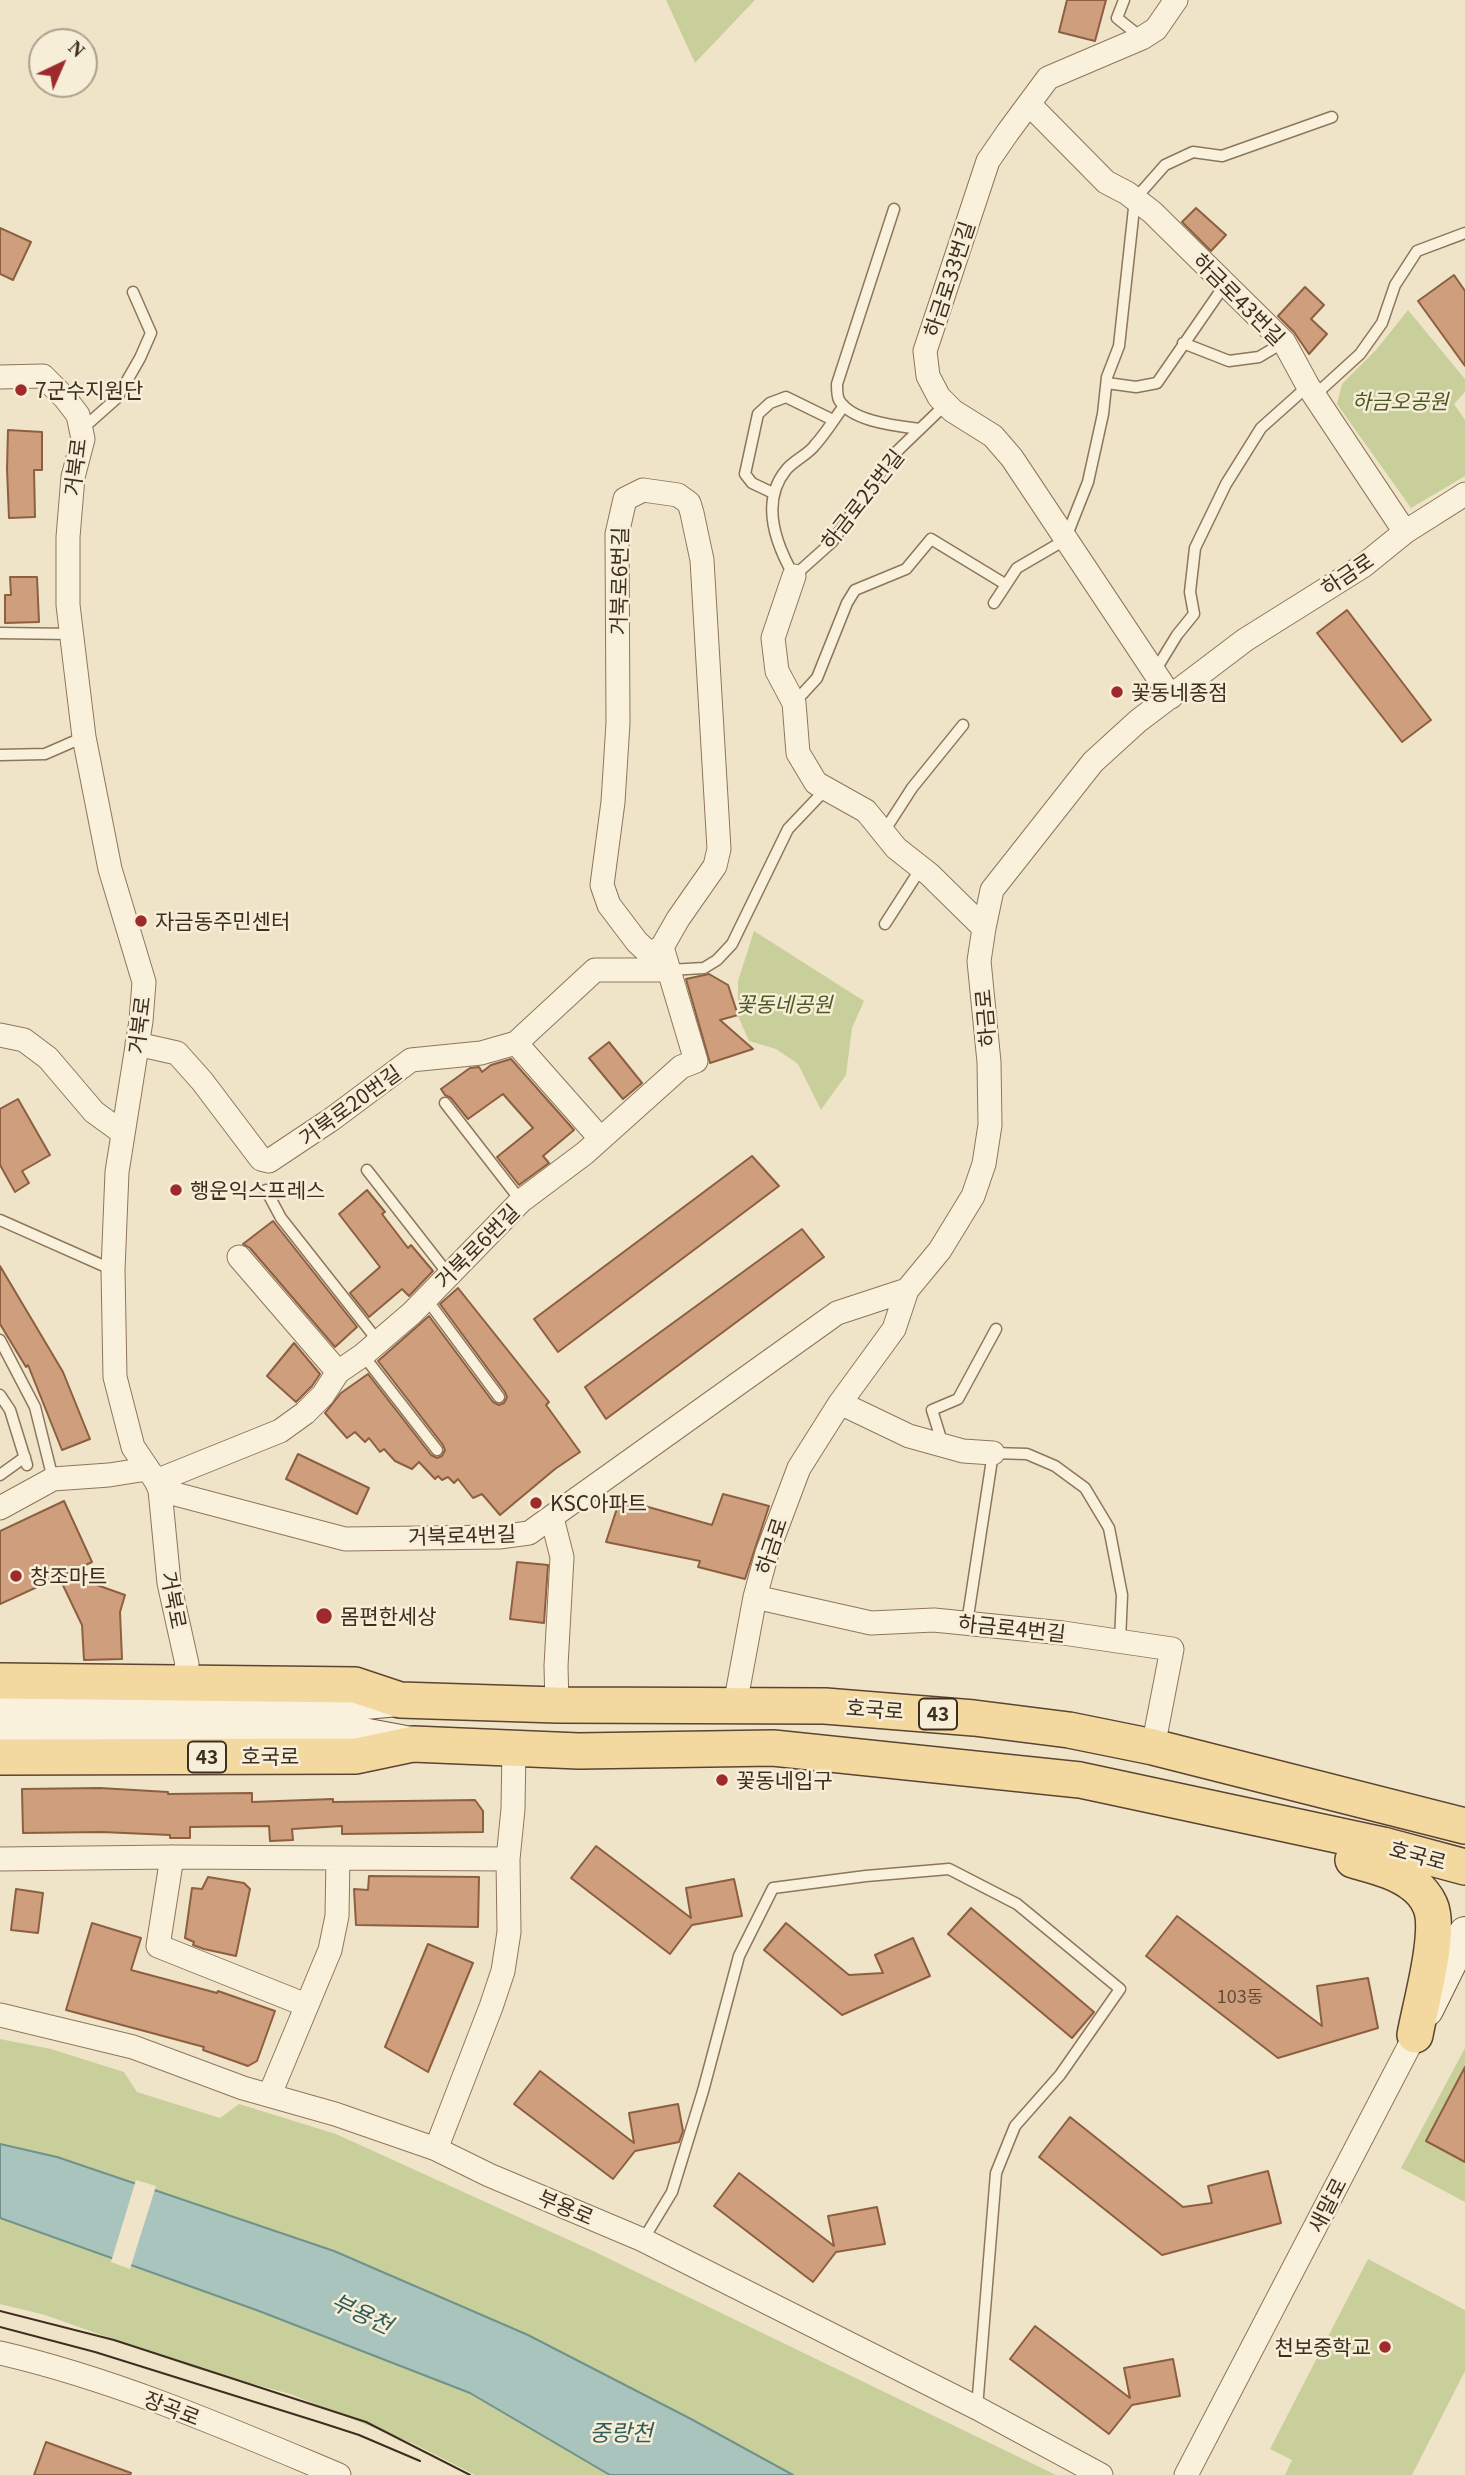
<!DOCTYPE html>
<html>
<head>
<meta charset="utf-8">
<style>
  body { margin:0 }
  #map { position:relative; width:1465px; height:2475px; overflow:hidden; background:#f0e4c8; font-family:Georgia,serif }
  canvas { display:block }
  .north { position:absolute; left:28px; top:28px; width:70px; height:70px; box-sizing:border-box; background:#f7eed8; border:2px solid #ada18e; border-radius:50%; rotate:44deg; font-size:19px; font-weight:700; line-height:28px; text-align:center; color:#3d2e20 }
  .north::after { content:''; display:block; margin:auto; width:24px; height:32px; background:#9e2a2b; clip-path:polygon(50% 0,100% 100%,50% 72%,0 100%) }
</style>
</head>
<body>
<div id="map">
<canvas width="1465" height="2475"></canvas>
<div class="north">N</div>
</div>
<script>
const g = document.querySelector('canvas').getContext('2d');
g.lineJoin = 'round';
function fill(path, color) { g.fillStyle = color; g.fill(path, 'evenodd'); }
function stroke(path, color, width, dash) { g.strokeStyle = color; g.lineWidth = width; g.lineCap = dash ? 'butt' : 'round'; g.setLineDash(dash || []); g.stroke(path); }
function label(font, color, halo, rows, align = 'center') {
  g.font = font + ' Georgia,"Noto Sans KR",serif'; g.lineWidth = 5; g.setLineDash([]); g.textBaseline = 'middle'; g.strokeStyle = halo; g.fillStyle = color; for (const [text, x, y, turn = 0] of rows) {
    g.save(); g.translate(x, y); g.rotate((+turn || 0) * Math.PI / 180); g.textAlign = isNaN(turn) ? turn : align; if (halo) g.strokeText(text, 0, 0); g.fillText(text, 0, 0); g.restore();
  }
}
fill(new Path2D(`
  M666,0H755L695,63Z
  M1408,310L1465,379V392L1454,404L1465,420V476L1411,508L1337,404L1342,384L1376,350Z
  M754,931L864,1001L852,1028L846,1075L821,1110L798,1064L776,1049L749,1041L738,1016V981Z
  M0,2039L51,2049L124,2072L137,2092L220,2118L239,2104L336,2134L591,2250L1056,2475H475L412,2443L290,2394L194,2368L45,2315L0,2304Z
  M1465,2048V2202L1401,2168Z
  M1368,2259L1465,2310V2371L1412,2475H1285L1292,2460L1270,2449Z`), '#c9cf9b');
const water = new Path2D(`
  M0,2144L57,2157L334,2251L528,2335L691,2419L793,2475H610L470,2393L259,2311L0,2218Z`);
fill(water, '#a9c4bc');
stroke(water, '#6f938a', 2);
fill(new Path2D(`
  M136,2180L156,2186L130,2269L111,2262Z`), '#f0e4c8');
const building = new Path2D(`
  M1067,0H1106L1095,41L1059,32Z
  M1196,208L1226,235L1211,251L1182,222Z
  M0,228L31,242L13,280L0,274Z
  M1454,275L1465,291V366L1418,301Z
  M1305,287L1324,305L1311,319L1327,334L1309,354L1294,332L1278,316Z
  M8,430L42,432V470H34L35,517L9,518L7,469Z
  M10,577H37L39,622L5,623V595H11Z
  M1347,610L1431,720L1402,742L1317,633Z
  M709,974L728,985L738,1015L720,1020L753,1049L710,1063L686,979Z
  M609,1042L642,1083L623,1099L589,1058Z
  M511,1059L574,1130L543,1156L549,1163L519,1185L497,1157L533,1128L503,1094L468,1119L451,1098L445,1095L441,1089L470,1068L479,1067L482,1072L491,1065Z
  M18,1099L50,1155L22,1171L29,1183L15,1192L0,1165V1109Z
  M752,1156L779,1186L558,1352L534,1319Z
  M367,1190L385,1212L382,1214L408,1248L411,1245L433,1271L409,1296L402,1289L369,1317L350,1293L380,1267L339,1214Z
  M273,1221L357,1327L335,1347L250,1248L243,1244Z
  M802,1229L824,1257L606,1419L585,1387Z
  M0,1266L63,1372L90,1439L62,1450L28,1365L26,1367L0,1324Z
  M458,1288L549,1402L546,1405L580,1452L555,1469L500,1515L482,1494L473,1498L458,1479L454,1483L448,1477L442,1480L438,1476L435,1479L419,1462L412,1469L395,1461L384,1449L380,1452L369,1438L365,1442L355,1432L347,1438L325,1413L341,1393L368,1374L431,1455L437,1458L442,1456L445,1450L443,1445L378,1361L429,1316L493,1402L499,1405L504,1403L507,1397L505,1392L440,1304Z
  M294,1343L320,1374L312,1386L296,1402L267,1376Z
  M298,1454L369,1488L357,1514L286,1479Z
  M723,1494L769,1506L745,1579L698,1567L700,1561L606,1542L620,1499L712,1525Z
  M64,1501L92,1562L66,1574L125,1595L120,1612L122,1659L84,1660L82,1625L59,1577L0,1604V1531Z
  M517,1562L548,1565L544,1623L510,1619Z
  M100,1788L168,1792V1794L252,1793V1802L333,1799V1802L475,1800L483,1811V1832L342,1834V1826L292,1829L293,1840L270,1841L269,1826L190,1827V1838H170V1835L102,1832L23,1833L22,1789Z
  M596,1846L691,1918L686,1888L734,1879L742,1916L692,1925L670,1954L571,1878Z
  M369,1876L479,1877L478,1927L356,1925L354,1889L368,1890Z
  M208,1877L244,1883L250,1889L236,1956L204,1949L193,1945L194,1942L185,1938L192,1888L202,1889Z
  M16,1889L43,1893L38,1933L11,1930Z
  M971,1908L1094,2012L1072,2038L948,1934Z
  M1177,1916L1322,2026L1317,1986L1368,1978L1378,2028L1278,2058L1146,1956Z
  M92,1923L141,1938L131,1970L217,1993L218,1991L275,2011L257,2061L248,2066L203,2050L204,2047L66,2010Z
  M786,1923L849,1975L883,1973L875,1955L913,1938L930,1976L842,2015L764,1950Z
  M428,1944L473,1963L428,2072L385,2047Z
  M1465,2067V2162L1426,2141Z
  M540,2071L634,2143L629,2113L678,2104L683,2131L679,2142L635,2151L613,2179L514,2104Z
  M1070,2117L1183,2207L1212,2203L1208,2186L1268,2171L1281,2223L1162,2255L1039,2157Z
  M739,2173L834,2246L828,2216L877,2207L885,2244L836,2252L813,2282L714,2206Z
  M1035,2326L1130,2398L1124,2368L1173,2359L1180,2396L1132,2405L1109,2434L1010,2359Z
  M46,2442L131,2473L130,2475H34Z`);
fill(building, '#cf9f7d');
stroke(building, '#8d5f41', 2);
const lane = new Path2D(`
  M1124,0L1117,18L1142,38
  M894,209L837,384C837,389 837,396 839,400C852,422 898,426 920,429
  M1183,343L1229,361L1259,357L1284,342
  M1107,383L1136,387L1157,383L1226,283
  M1315,395L1360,354L1382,323L1395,285L1417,251L1465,233
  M844,406C834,419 826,433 815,445C808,455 794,460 786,470C760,502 775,543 794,576L832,542L890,458L946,404
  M81,430L117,398L140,358L151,333L133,292
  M773,493L752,483L745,474L758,414L770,403L786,397L833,420
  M994,603L1017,568L1065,540L1088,482L1103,414L1107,377L1119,346L1135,199L1165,165L1193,152L1222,156L1332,117
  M0,633L72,634
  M1155,671L1177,635L1194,614L1190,592L1195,548L1226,484L1261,428L1308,386
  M794,703L817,678L847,603L855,590L906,569L931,539L1005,584
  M0,755L45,754L84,737
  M883,833L912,788L963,725
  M885,924L921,868
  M669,970L704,968L717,960L732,944L788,829L826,789
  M445,1103L521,1201
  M367,1170L449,1275
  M266,1190L281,1218L378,1341
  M0,1220L113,1270
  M425,1297L499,1397
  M0,1340L35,1407L53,1479
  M363,1355L437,1450
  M0,1395L10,1410L27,1465
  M943,1445L932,1410L958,1399L996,1329
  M0,1475L25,1457
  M967,1623L993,1453L1027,1454L1055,1466L1085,1488L1109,1528L1122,1595L1120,1641
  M643,2240L672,2192L703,2091L739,1956L773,1888L866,1876L949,1869L1017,1904L1120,1989L1060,2075L1015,2126L996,2173L977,2408`);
const street = new Path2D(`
  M1029,104L1106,182L1127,193L1152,212L1284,342L1308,386L1405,532
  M0,377L43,376L65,398L78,415L83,439L73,477L68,537V605L84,737L110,869L144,982L141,1021L117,1172L113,1270L115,1377L133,1447L156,1481L160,1490L169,1583L187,1664L182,1682
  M794,576L773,638L777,671L794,703L798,753L816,783L866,811L896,848L929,874L984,928
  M1171,697L1012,458L993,436L953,411L939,397L928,376L925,351L988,161L1008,132L1048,78L1142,38L1156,29L1176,0
  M0,1035L24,1040L48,1058L94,1112L123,1133
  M516,1043L600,1138
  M137,1044L177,1053L202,1081L261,1159L269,1161L332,1119L411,1060L481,1053L516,1043L595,970H669
  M239,1257L338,1372
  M840,1403L909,1436L963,1451L993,1453
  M156,1481L280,1431L305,1413L323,1395L338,1372L363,1355L412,1313L521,1201L585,1153L681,1067L696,1061L662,947L650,954L637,942L609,905L602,885L613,802L618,723L617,534L625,499L643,490L678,495L689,503L692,513L702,560L719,849L715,866L678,919L662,947
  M160,1490L345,1539L499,1537L529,1533L837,1313L907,1290
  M0,1508L53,1479L109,1475L147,1469
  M552,1518L562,1557L556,1666L557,1705
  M755,1597L871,1623L934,1620L1063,1633L1172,1649L1153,1747
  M735,1705L755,1597L767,1553L799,1468L840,1403L894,1329L907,1290L940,1250L973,1196L984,1164L990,1125L989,1062L979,961L984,928L992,890L1093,762L1138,721L1245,640L1363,566L1405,532L1465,494
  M172,1857L158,1946L306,2005
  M0,1859L172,1857L508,1859
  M0,2015L133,2047L243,2088L335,2114L436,2149L489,2175L643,2240L977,2408L1101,2475
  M270,2094L330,1950L337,1916L338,1858
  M436,2149L491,2007L503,1971L509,1932L508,1859L513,1809L514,1748
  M0,2353C117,2380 229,2429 339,2475
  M1186,2475L1415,2035`);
const secondary = new Path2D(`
  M0,1703L354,1704L398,1700
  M0,1731L357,1733L411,1743
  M1427,2010L1465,1933`);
const primary = new Path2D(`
  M0,1681L355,1685L400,1700L557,1705L825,1706L974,1718L1069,1730L1153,1747L1465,1826
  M0,1757L356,1756L413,1744L579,1751L773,1748L1080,1780L1383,1845L1465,1867
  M1353,1860C1374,1866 1396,1871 1413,1884C1420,1889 1427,1898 1430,1905C1442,1931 1420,2006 1415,2035`);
stroke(lane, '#8d765c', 13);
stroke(street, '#8d765c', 25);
stroke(secondary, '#6f573f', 34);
stroke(primary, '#5b4430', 38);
stroke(lane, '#faf1dc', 10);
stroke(street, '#faf1dc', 23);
stroke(secondary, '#faf1dc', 32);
stroke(primary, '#f3d9a0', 35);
stroke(new Path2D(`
  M0,2311L114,2340L366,2422L470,2475
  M0,2327L95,2352L322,2423L359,2435L420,2461`), '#3d2e20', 2);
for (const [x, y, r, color] of [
  [21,390,7,"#9e2a2b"],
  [1117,692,7,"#9e2a2b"],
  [141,921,7,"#9e2a2b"],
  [176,1190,7,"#9e2a2b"],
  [536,1503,7,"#9e2a2b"],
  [16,1576,7,"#9e2a2b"],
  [324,1616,9,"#9e2a2b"],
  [722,1780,7,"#9e2a2b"],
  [1385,2347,7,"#9e2a2b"]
]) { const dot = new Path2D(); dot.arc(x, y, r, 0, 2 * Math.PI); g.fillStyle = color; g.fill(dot); stroke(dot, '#f7eed8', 2.5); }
label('18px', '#624a37', null, [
  ["103동",1240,1996]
]);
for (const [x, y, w] of [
  [938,1714,38],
  [207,1757,38]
]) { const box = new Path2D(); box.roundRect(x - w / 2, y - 15.5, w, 31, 5); g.fillStyle = '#f7eed8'; g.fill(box); stroke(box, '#3d2e20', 2); }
label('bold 19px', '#3d2e20', null, [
  ["43",938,1714],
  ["43",207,1757]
]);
label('21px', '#3d2e20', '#f7eed8', [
  ["하금로33번길",949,279,-72],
  ["하금로43번길",1239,299,45],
  ["거북로",75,467,-83],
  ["하금로25번길",862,499,-52],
  ["하금로",1347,574,-34],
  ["거북로6번길",619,581,-89],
  ["하금로",985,1018,-95],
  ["거북로",139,1025,-83],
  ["거북로20번길",350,1105,-36],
  ["거북로6번길",477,1246,-45],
  ["거북로4번길",462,1535,-2],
  ["하금로",771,1546,-72],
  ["거북로",174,1600,79],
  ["하금로4번길",1012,1628,6],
  ["호국로",875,1709,4],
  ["호국로",270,1756],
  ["호국로",1418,1855,15],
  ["새말로",1327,2205,-63],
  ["부용로",566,2207,23],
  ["장곡로",172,2408,21]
]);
label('21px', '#3d2e20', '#f7eed8', [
  ["7군수지원단",35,390],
  ["꽃동네종점",1131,692],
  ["자금동주민센터",155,921],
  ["행운익스프레스",190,1190],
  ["KSC아파트",550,1503],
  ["창조마트",30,1576],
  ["몸편한세상",340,1616],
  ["꽃동네입구",736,1780],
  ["천보중학교",1371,2347,"right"]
], 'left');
label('italic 21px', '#4d5a26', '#f7eed8', [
  ["하금오공원",1400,401],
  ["꽃동네공원",784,1004]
]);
label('italic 23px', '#2f5d5a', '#f7eed8', [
  ["부용천",362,2313,25],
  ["중랑천",621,2432]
]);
</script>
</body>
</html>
